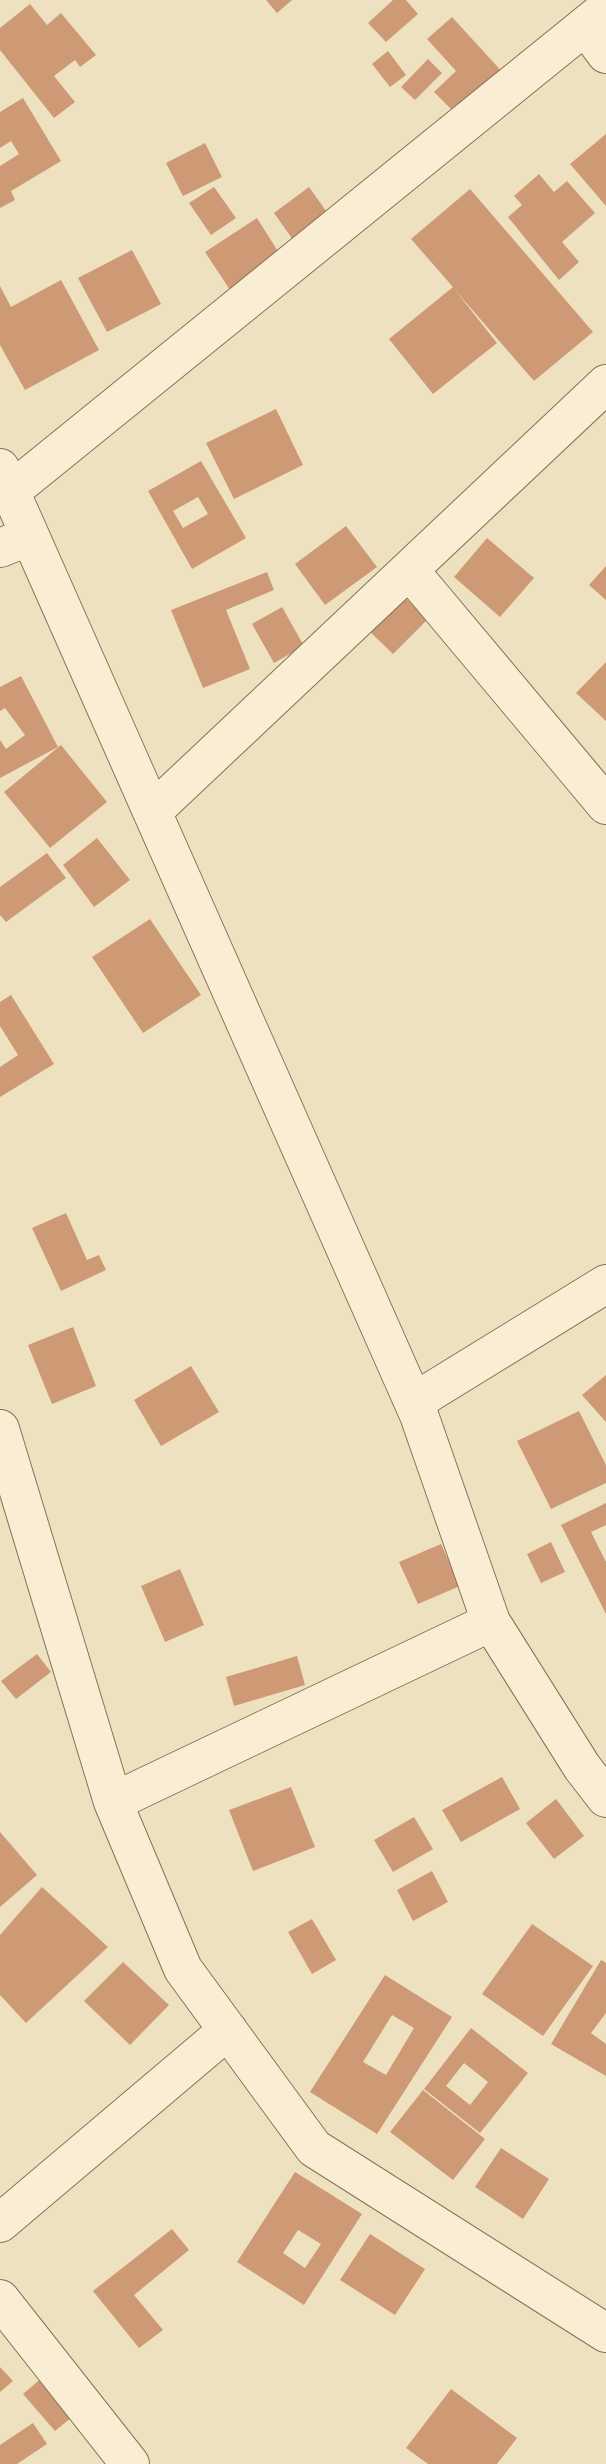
<!DOCTYPE html>
<html>
<head>
<meta charset="utf-8">
<style>
  body { margin:0 }
  canvas { display:block; background:#eee1c0 }
</style>
</head>
<body>
<canvas width="606" height="2464"></canvas>
<script>
const g = document.querySelector('canvas').getContext('2d');
g.lineJoin = 'round';
function fill(path, color) { g.fillStyle = color; g.fill(path, 'evenodd'); }
function stroke(path, color, width, dash) { g.strokeStyle = color; g.lineWidth = width; g.lineCap = dash ? 'butt' : 'round'; g.setLineDash(dash || []); g.stroke(path); }
fill(new Path2D(`
  M266,0H292L277,13Z
  M393,0H406L418,14L386,42L368,23Z
  M30,4L47,25L61,13L96,55L80,67L75,60L54,76L75,102L54,118L0,50V28Z
  M452,17L506,76L461,119L434,92L456,71L427,39Z
  M388,51L406,75L390,87L372,64Z
  M428,59L442,73L415,100L401,87Z
  M23,98L61,161L11,191L15,200L0,208V166L19,154L11,141L0,148V112Z
  M606,134V206L570,164Z
  M205,143L222,177L183,196L166,163Z
  M539,174L554,192L567,181L595,213L562,242L579,262L559,280L508,217L522,205L514,196Z
  M214,187L236,218L211,235L189,203Z
  M309,187L334,222L298,247L274,213Z
  M470,189L593,332L534,381L455,290L497,343L433,394L389,339L453,287L411,239Z
  M257,218L286,264L234,296L205,252Z
  M132,250L161,304L107,332L78,278Z
  M61,280L99,350L25,390L0,345V286L11,307Z
  M276,409L303,465L234,499L206,443Z
  M201,461L246,538L192,569L148,491ZM198,497L208,514L183,528L173,511Z
  M346,526L377,567L325,605L295,564Z
  M487,538L534,578L500,617L454,577Z
  M606,566V600L589,585Z
  M267,572L274,590L226,610L250,669L203,688L171,610Z
  M398,591L428,619L393,654L364,626Z
  M282,607L304,646L274,663L252,624Z
  M606,662V721L576,693Z
  M21,676L58,747L0,778V740L6,749L25,735L5,708L0,711V687Z
  M61,745L107,802L50,848L4,792Z
  M97,838L130,880L94,907L63,865Z
  M47,853L66,878L6,922L0,915V887Z
  M150,919L201,995L143,1033L92,957Z
  M11,995L54,1064L0,1097V1067L18,1055L0,1026V1002Z
  M66,1213L87,1260L99,1255L106,1270L61,1291L32,1228Z
  M73,1327L96,1386L52,1404L28,1345Z
  M191,1366L219,1412L161,1446L134,1400Z
  M606,1375V1422L582,1395Z
  M579,1411L606,1465V1483L551,1509L517,1441Z
  M606,1503V1525L591,1532L606,1562V1614L561,1525Z
  M551,1542L565,1572L541,1583L527,1554Z
  M441,1544L460,1586L418,1604L399,1562Z
  M180,1569L204,1625L165,1642L141,1586Z
  M37,1654L51,1672L16,1699L1,1681Z
  M297,1656L305,1685L234,1706L226,1677Z
  M502,1777L520,1809L461,1842L442,1810Z
  M291,1787L315,1847L253,1871L229,1810Z
  M556,1799L584,1836L554,1859L526,1823Z
  M414,1817L433,1849L393,1872L374,1840Z
  M0,1832L37,1875L0,1907Z
  M432,1871L448,1902L413,1921L397,1890Z
  M42,1887L108,1947L26,2023L0,1995V1935Z
  M312,1919L336,1960L312,1974L288,1932Z
  M532,1924L593,1966L543,2036L482,1994Z
  M601,1960L606,1963V2013L591,2033L606,2044V2076L551,2044Z
  M123,1962L169,2005L130,2045L84,2001Z
  M385,1975L452,2017L377,2134L310,2092ZM392,2015L414,2028L386,2075L363,2062Z
  M471,2028L528,2073L480,2133L424,2089ZM464,2063L488,2082L470,2105L446,2086Z
  M423,2090L485,2139L453,2180L390,2132Z
  M501,2148L549,2179L523,2219L475,2187Z
  M295,2172L362,2214L304,2305L237,2262ZM298,2230L321,2244L305,2268L283,2253Z
  M172,2229L189,2250L134,2295L163,2330L139,2348L93,2291Z
  M370,2234L425,2269L395,2315L340,2280Z
  M0,2367L13,2381L0,2392Z
  M44,2376L77,2413L55,2431L23,2394Z
  M451,2389L517,2438L497,2464H428L406,2448Z
  M33,2423L47,2444L17,2464H0V2445Z`), '#cd9a75');
const minor = new Path2D(`
  M586,27L606,54
  M0,468L419,1415L491,1622L582,1767L606,1798
  M11,491L606,9
  M0,548L30,536
  M409,570L606,805
  M153,811L606,384
  M414,1402L606,1284
  M0,1429L113,1802L183,1969L314,2148L606,2333
  M113,1802L491,1622
  M0,2223L228,2030
  M0,2299L130,2464`);
stroke(minor, '#877158', 40);
stroke(minor, '#f9eed3', 38);
</script>
</body>
</html>
